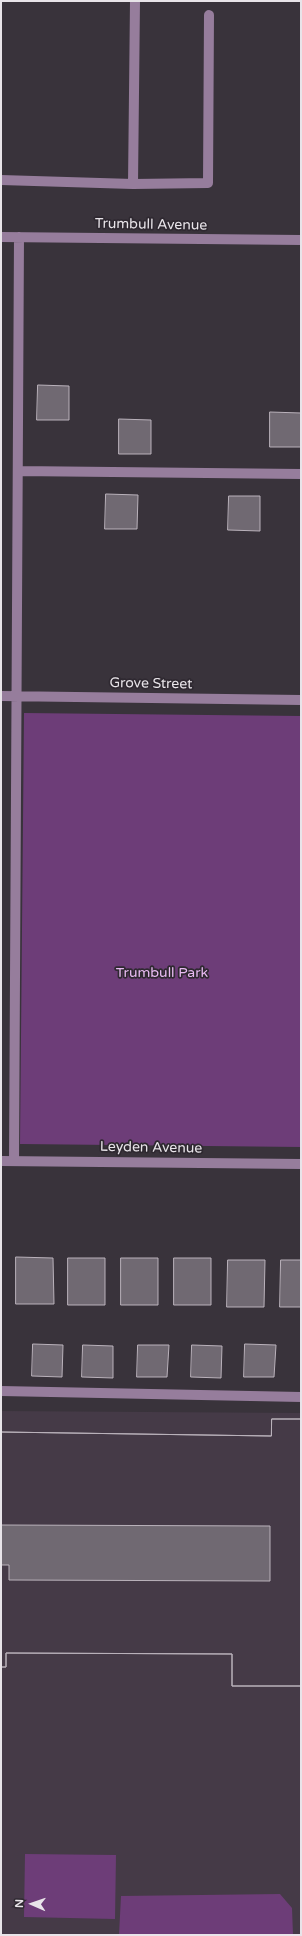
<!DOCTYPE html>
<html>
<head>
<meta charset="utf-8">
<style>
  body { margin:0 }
  #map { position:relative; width:302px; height:1936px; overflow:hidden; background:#39333b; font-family:"Varela Round",sans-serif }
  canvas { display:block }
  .frame { position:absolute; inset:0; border:2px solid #e8e4e9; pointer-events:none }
  .north { position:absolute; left:12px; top:1884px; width:40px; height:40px; -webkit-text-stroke:3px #2f2931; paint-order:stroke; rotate:272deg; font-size:11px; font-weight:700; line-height:16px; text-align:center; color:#e8e4e9 }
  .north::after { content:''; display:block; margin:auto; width:14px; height:18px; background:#e8e4e9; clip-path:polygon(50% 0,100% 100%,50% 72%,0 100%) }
</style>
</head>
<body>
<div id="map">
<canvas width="302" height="1936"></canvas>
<div class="frame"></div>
<div class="north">N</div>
</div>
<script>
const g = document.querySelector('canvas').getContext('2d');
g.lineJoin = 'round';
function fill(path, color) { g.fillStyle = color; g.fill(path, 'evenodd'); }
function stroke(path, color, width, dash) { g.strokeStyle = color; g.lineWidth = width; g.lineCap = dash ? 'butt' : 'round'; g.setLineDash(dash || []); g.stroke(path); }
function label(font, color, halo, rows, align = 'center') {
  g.font = font + ' "Varela Round",sans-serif'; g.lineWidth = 3.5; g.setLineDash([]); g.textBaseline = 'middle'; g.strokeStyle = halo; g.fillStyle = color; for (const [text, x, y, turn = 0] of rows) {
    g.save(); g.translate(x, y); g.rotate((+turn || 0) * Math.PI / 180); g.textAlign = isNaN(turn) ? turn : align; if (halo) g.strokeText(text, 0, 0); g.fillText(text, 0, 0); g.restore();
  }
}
fill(new Path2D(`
  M1,1411L301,1413V1935H1Z`), '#453a47');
fill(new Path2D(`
  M24,713L301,716V1147L20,1144Z
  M25,1854L116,1855L115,1919L24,1917Z
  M280,1894L292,1908L293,1935H119L121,1896Z`), '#6d3d78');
const building = new Path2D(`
  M38,385L69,386V420H37Z
  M270,412L301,413V447H270Z
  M119,419L151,420V454H119Z
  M106,494L138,495L137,529H105Z
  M229,496H260V531L228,530Z
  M16,1257L53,1258L54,1304H16Z
  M68,1258H105V1305H68Z
  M121,1258H158V1305H121Z
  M174,1258H211V1305H174Z
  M228,1260H265L264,1307H227Z
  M281,1260H301V1307H280Z
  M33,1344L63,1345L62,1377L32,1376Z
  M245,1344L276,1345L274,1377H244Z
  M83,1345L113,1346V1378L82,1377Z
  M138,1345H169L167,1377H137Z
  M192,1345L222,1346L221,1378L191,1377Z
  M272,1419H301V1686H232V1654L6,1653V1667H1V1565H9V1580L270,1581V1526L1,1525V1432L271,1436Z
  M272,1419H301V1686H232V1654L6,1653V1667H1V1432L271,1436Z`);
fill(building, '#706972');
stroke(building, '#bab2bb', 1);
stroke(new Path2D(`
  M1,180L133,184L135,1
  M133,184L208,183L209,15
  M1,237L301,240
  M18,471L301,474
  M1,696L301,700
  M1,1161L301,1164
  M14,1161L19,237
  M1,1391L301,1397`), '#967d9c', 10);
label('14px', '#e8e4e9', '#2f2931', [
  ["Trumbull Avenue",151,225,1],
  ["Grove Street",151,684,1],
  ["Leyden Avenue",151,1148,1]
]);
label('14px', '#e9bbf3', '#2f2931', [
  ["Trumbull Park",162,973]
]);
</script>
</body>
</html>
